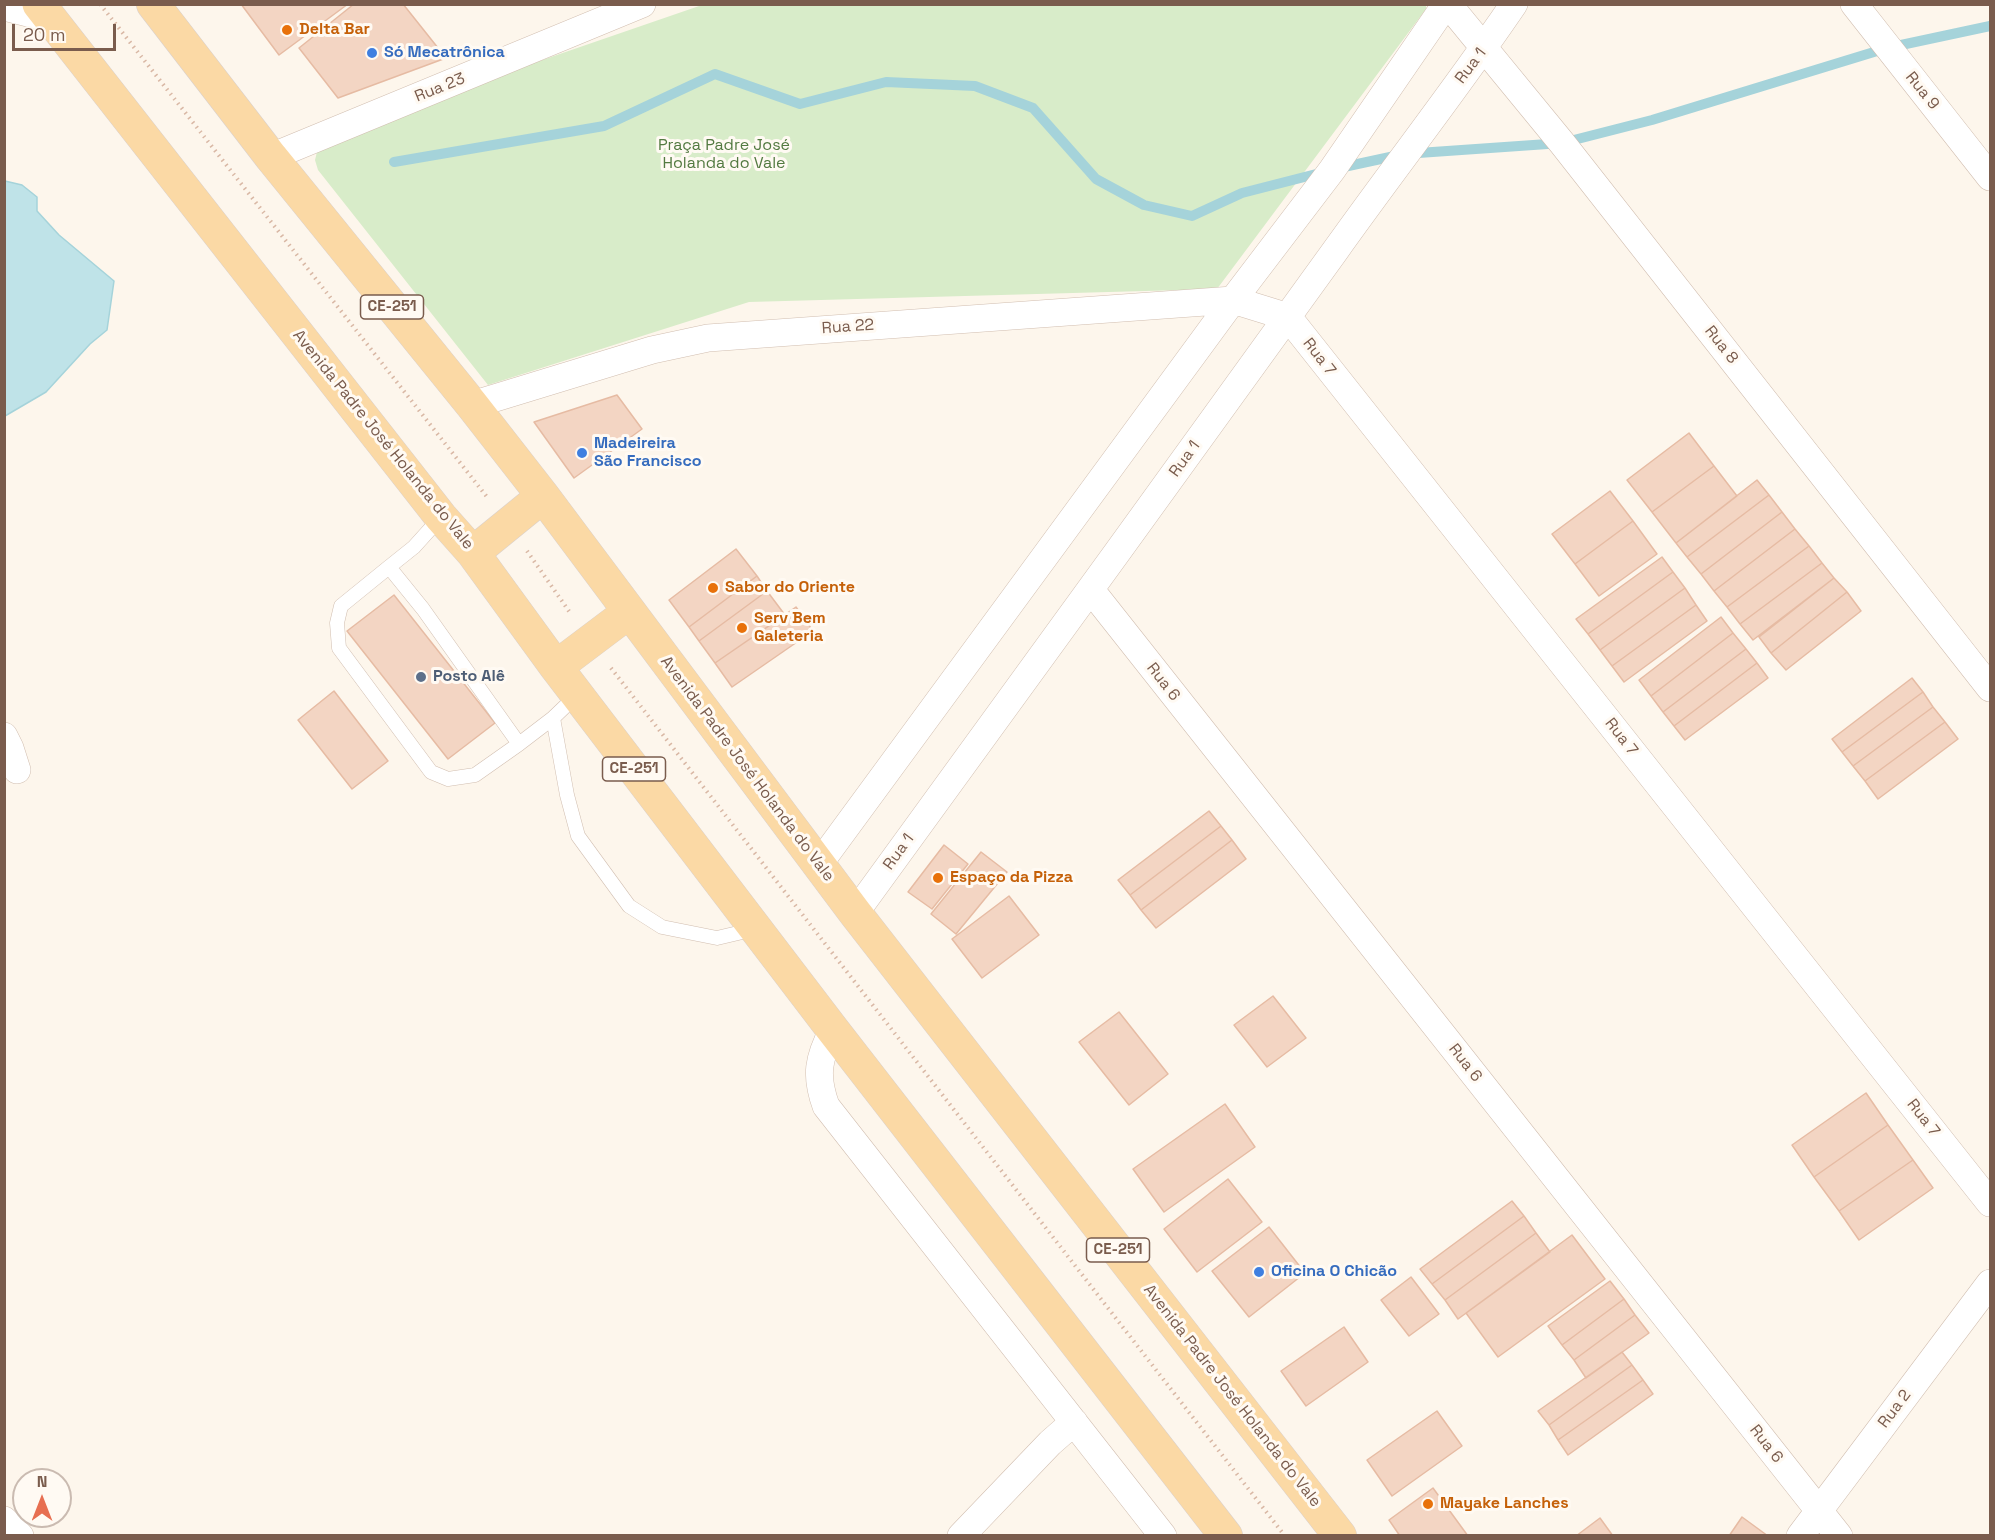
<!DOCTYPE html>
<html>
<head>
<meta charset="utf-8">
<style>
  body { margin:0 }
  #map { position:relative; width:1995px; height:1540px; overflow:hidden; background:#fdf6ec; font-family:"Space Grotesk",sans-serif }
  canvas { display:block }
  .frame { position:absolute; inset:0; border:6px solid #7a5c4d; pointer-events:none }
  .north { position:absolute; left:12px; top:1468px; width:60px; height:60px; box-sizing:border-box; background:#fffaf3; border:2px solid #cabbb1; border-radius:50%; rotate:0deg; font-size:16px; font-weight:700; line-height:24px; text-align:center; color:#7a5c4d }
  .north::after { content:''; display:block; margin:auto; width:21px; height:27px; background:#e76f51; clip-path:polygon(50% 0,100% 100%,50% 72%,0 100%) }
  .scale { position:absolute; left:12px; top:24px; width:104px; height:27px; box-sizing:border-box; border:3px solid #7a5c4d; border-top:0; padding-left:8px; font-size:18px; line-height:21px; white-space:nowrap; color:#7a5c4d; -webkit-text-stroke:4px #fffaf3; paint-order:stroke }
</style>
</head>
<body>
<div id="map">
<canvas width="1995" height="1540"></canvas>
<div class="frame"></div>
<div class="north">N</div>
<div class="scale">20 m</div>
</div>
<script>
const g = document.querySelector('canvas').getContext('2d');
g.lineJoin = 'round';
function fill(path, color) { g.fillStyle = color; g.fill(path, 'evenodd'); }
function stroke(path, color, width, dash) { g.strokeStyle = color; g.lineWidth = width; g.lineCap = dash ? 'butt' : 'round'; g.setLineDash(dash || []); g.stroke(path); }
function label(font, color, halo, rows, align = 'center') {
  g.font = font + ' "Space Grotesk",sans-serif'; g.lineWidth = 6; g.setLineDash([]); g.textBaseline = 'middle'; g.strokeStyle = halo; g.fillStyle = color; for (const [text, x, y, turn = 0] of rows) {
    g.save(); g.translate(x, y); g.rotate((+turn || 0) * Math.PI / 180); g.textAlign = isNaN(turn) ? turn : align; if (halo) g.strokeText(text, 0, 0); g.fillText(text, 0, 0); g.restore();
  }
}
fill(new Path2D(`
  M1426,4V9L1217,289L749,302L488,385L318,170L315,160L318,148L342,129L702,5Z`), '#d8ecc9');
const water = new Path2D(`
  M5,181L22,185L37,197V211L59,235L114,281L107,330L90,344L46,392L5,416Z`);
fill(water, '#bfe3e8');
stroke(water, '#a5d3da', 1.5);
stroke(new Path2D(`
  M394,162L604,126L715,74L800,104L886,82L975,86L1033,108L1096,179L1144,205L1192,216L1242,193L1324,172
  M1339,168L1404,154L1562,143L1652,120L1887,48L1990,26`), '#a5d3da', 10);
const building = new Path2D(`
  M241,4H348L279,55Z
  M354,4H403L446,58L338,98L299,48Z
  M617,395L642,429L574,478L534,422Z
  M1689,433L1714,466L1652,512L1627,480Z
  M1714,466L1737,496L1676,543L1652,512Z
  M1757,480L1769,495L1687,557L1676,543Z
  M1610,491L1633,521L1575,564L1552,534Z
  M1769,495L1782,512L1701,574L1687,557Z
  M1782,512L1795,529L1714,591L1701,574Z
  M1633,521L1657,554L1599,596L1575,564Z
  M1795,529L1809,546L1727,607L1714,591Z
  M1809,546L1822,563L1740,624L1727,607Z
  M736,549L757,576L689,627L669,600Z
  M1662,557L1673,572L1588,634L1576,619Z
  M1822,563L1834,578L1753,640L1740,624Z
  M1673,572L1685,588L1600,650L1588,634Z
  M757,576L767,591L699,641L689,627Z
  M1834,578L1847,592L1771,653L1759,637Z
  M1685,588L1696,605L1612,666L1600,650Z
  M767,591L785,615L715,663L699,641Z
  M1847,592L1861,611L1786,670L1771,653Z
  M394,595L495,723L448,759L347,631Z
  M1696,605L1707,621L1624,682L1612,666Z
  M796,607L813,631L732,687L715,663Z
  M1721,617L1733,633L1651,696L1639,680Z
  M1733,633L1746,649L1663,712L1651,696Z
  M1746,649L1757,663L1674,726L1663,712Z
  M1757,663L1768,678L1685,740L1674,726Z
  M1912,678L1923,692L1842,752L1832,739Z
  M334,691L388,761L352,789L298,720Z
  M1923,692L1933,707L1853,766L1842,752Z
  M1933,707L1945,722L1865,781L1853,766Z
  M1945,722L1958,739L1878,799L1865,781Z
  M1209,811L1221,826L1130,895L1118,880Z
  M1221,826L1232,840L1141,910L1130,895Z
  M1232,840L1246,859L1156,928L1141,910Z
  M944,845L968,864L932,909L908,892Z
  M981,852L1007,872L956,934L931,914Z
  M1009,896L1039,935L982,978L952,939Z
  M1273,996L1306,1038L1267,1067L1234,1025Z
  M1119,1012L1168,1074L1129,1105L1079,1042Z
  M1866,1093L1888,1125L1814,1177L1792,1145Z
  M1225,1104L1255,1147L1164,1212L1133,1169Z
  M1888,1125L1913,1160L1839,1211L1814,1177Z
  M1913,1160L1933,1188L1859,1240L1839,1211Z
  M1228,1179L1262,1222L1197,1272L1164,1229Z
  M1512,1201L1524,1216L1432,1284L1420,1269Z
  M1524,1216L1536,1233L1445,1300L1432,1284Z
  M1269,1227L1305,1273L1249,1317L1212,1271Z
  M1536,1233L1550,1252L1458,1319L1445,1300Z
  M1572,1235L1605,1279L1498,1357L1466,1313Z
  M1411,1277L1439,1314L1409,1336L1381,1300Z
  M1610,1281L1624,1299L1562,1345L1548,1326Z
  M1624,1299L1635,1315L1574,1360L1562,1345Z
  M1635,1315L1649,1333L1586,1378L1574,1360Z
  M1344,1327L1368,1362L1306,1406L1281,1371Z
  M1622,1352L1632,1365L1549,1425L1538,1411Z
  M1632,1365L1643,1380L1558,1440L1549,1425Z
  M1643,1380L1653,1394L1568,1455L1558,1440Z
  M1437,1411L1462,1446L1392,1496L1367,1460Z
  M1433,1488L1468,1536H1400L1389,1520Z
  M1742,1517L1768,1536H1729Z
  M1600,1518L1613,1536H1576Z`);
fill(building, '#f3d5c3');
stroke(building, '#e6bba3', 1.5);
const lane = new Path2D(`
  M441,517L414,547L389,567L423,609L519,744L553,718L577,695
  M389,567L341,606L337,623L339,648L431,772L448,779L475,775L519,744
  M553,718L567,795L578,836L629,906L662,927L717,938L755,929`);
const street = new Path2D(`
  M1448,4L1562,143L1990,688
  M1854,4L1990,177
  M4,7L51,19
  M271,157L642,4
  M472,405L652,350L708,338L1233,300L1288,317L1990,1203
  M1091,590L1839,1536
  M4,736L10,748L17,770
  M819,864L1233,300L1332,170L1446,4
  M855,913C1015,693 1176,472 1335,251C1394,168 1457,88 1514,4
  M833,1030C818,1058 815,1076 826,1106L1163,1536
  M4,1520L20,1536
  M961,1536L1050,1443L1074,1422
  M1800,1536L1990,1283`);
const primary = new Path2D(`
  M39,4L441,517L473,553L556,667L833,1030L1226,1536
  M153,4L271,157L472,405L543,496L855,913L1340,1536
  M473,553L543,496
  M556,667L629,612`);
stroke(lane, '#d1beb0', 15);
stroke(street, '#d1beb0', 28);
stroke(primary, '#dad1cd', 34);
stroke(new Path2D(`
  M100,4L487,497
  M527,551L571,614
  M611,668L1285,1536`), '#d9b8a5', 4, [1.5, 4.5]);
stroke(lane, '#fff', 14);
stroke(street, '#fff', 27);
stroke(primary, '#fbd9a5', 33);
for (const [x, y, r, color] of [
  [287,30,6,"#e8710a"],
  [372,53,6,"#3f7fe0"],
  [582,453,6,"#3f7fe0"],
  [713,588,6,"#e8710a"],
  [742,628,6,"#e8710a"],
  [421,677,6,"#5c6f8a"],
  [938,878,6,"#e8710a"],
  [1259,1272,6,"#3f7fe0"],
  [1428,1504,6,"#e8710a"]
]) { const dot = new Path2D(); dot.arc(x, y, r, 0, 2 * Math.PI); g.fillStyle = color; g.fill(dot); stroke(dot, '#fffaf3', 2); }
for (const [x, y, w] of [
  [392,307,63],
  [634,769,63],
  [1118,1250,63]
]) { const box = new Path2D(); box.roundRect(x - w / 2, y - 12, w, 24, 4.5); g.fillStyle = '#fffaf3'; g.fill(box); stroke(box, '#7a5c4d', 1.5); }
label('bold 15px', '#7a5c4d', null, [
  ["CE-251",392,307],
  ["CE-251",634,769],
  ["CE-251",1118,1250]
]);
label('bold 16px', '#c56008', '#fffaf3', [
  ["Delta Bar",299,30],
  ["Sabor do Oriente",725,588],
  ["Serv Bem",754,619],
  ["Galeteria",754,637],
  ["Espaço da Pizza",950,878],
  ["Mayake Lanches",1440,1504]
], 'left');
label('bold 16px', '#366cbe', '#fffaf3', [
  ["Só Mecatrônica",384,53],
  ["Madeireira",594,444],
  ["São Francisco",594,462],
  ["Oficina O Chicão",1271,1272]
], 'left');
label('16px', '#7a5c4d', '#fffaf3', [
  ["Rua 1",1471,66,-53],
  ["Rua 23",440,88,-22],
  ["Rua 9",1922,91,51],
  ["Rua 22",848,327,-4],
  ["Rua 8",1721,345,52],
  ["Rua 7",1319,357,52],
  ["Avenida Padre José Holanda do Vale",383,440,51],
  ["Rua 1",1185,459,-54],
  ["Rua 6",1163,682,52],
  ["Rua 7",1621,737,52],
  ["Avenida Padre José Holanda do Vale",747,769,53],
  ["Rua 1",899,852,-54],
  ["Rua 6",1465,1063,52],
  ["Rua 7",1923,1118,52],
  ["Avenida Padre José Holanda do Vale",1232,1396,52],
  ["Rua 2",1895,1409,-53],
  ["Rua 6",1766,1444,52]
]);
label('16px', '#537a41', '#fffaf3', [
  ["Praça Padre José",724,146],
  ["Holanda do Vale",724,164]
]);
label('bold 16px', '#4e5e75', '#fffaf3', [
  ["Posto Alê",433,677]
], 'left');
</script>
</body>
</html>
